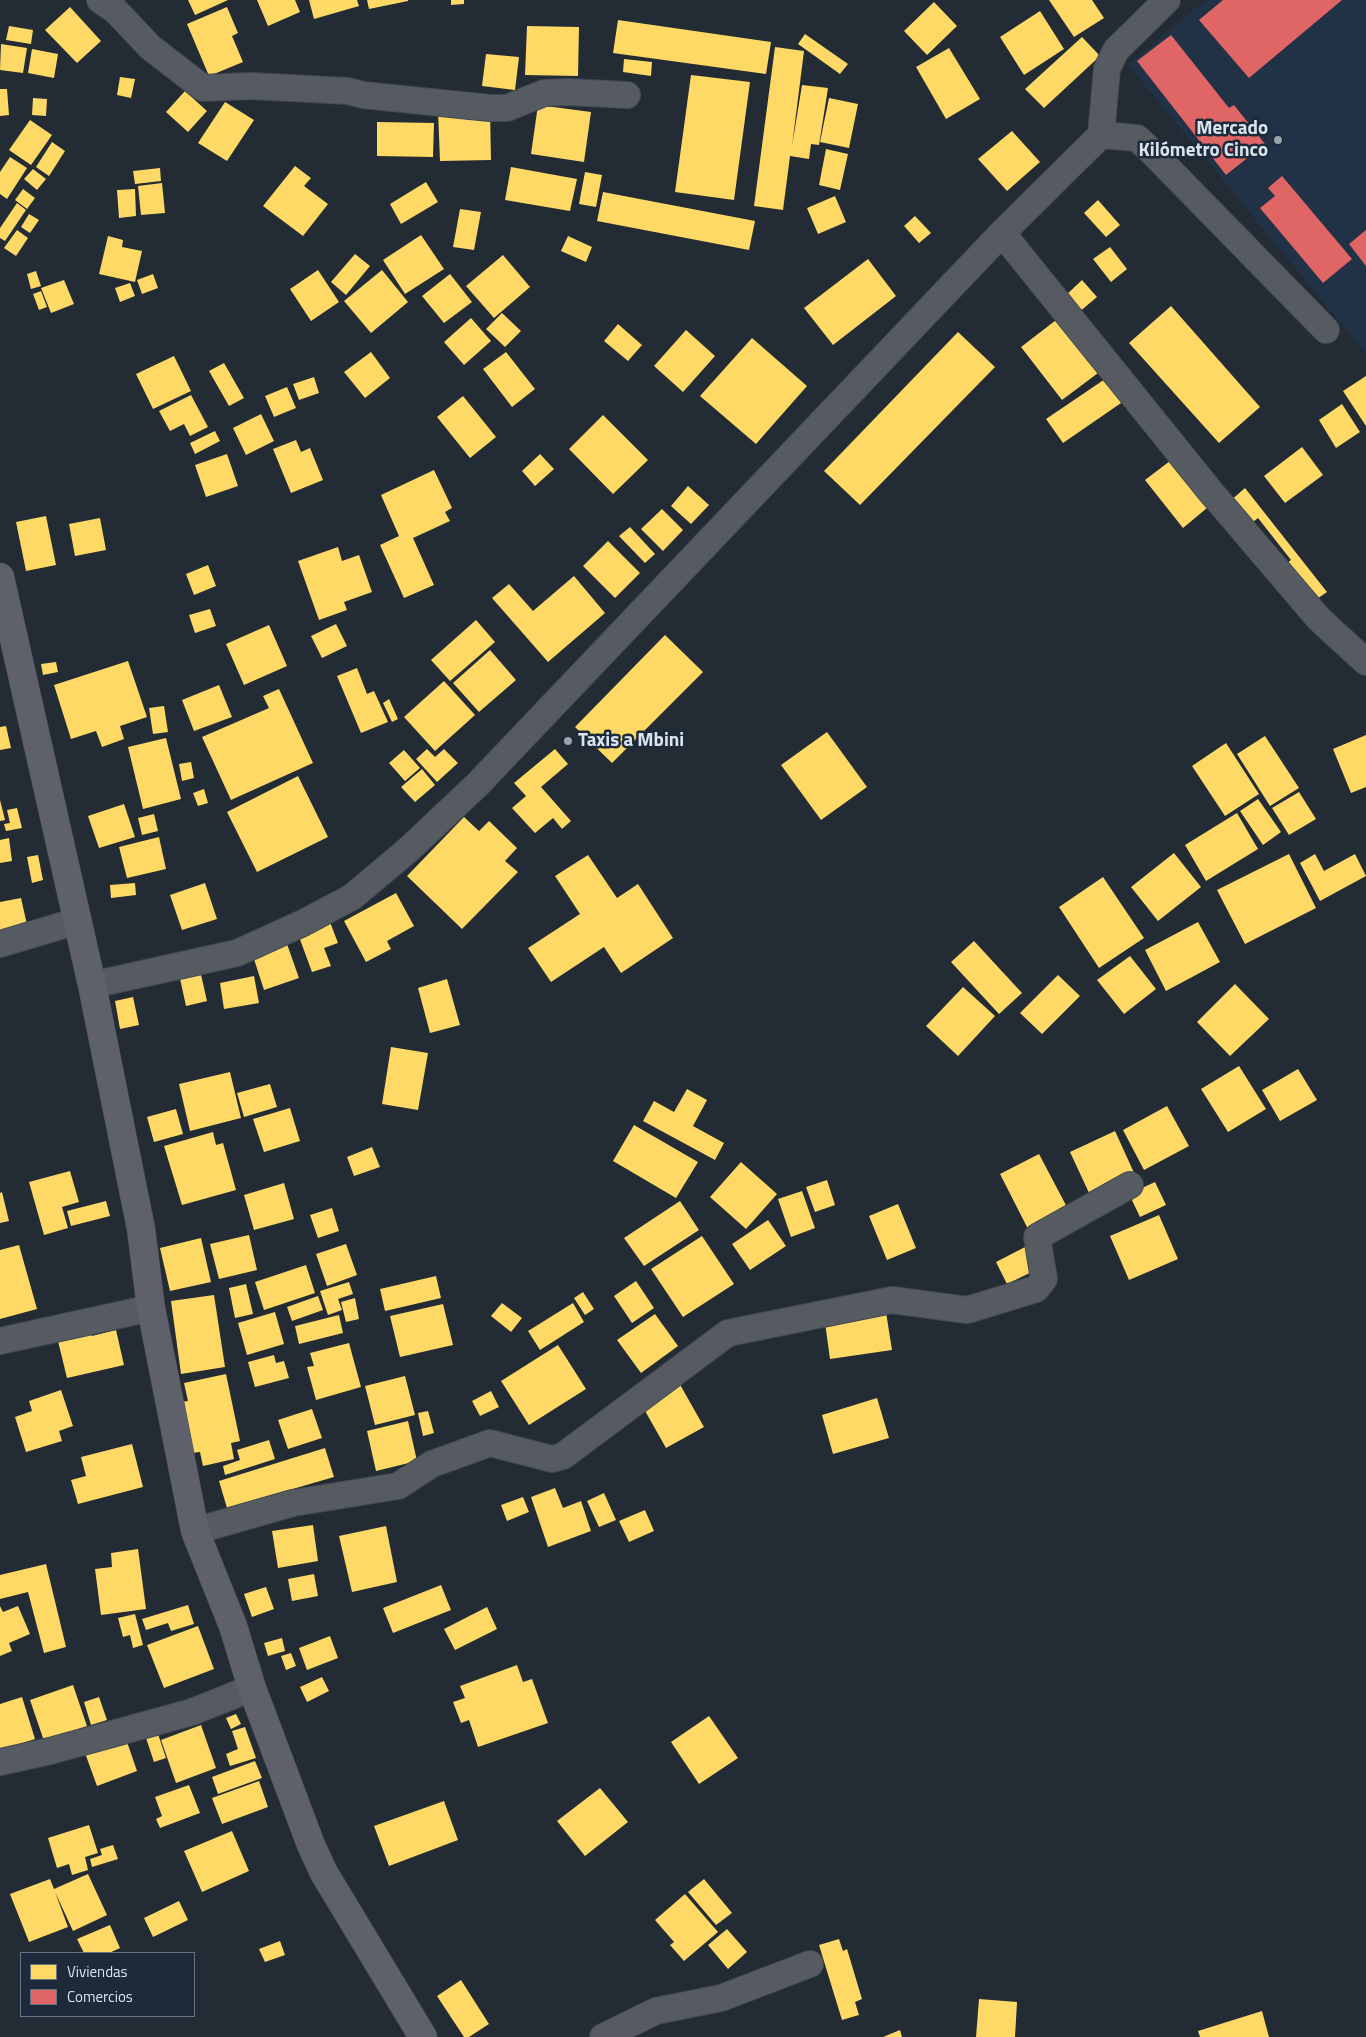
<!DOCTYPE html>
<html>
<head>
<meta charset="utf-8">
<style>
  body { margin:0 }
  #map { position:relative; width:1366px; height:2037px; overflow:hidden; background:#232b34; font-family:"Titillium Web",sans-serif }
  canvas { display:block }
  .legend { position:absolute; left:20px; top:1952px; width:175px; height:65px; box-sizing:border-box; background:#1d2a3a; border:1px solid #697482; margin:0; padding:6px 9px; list-style:none; font-size:15px; color:#dae3ee }
  .legend li { display:flex; align-items:center; gap:10px; height:25px }
  .legend b { width:25px; border:1px solid #697482 }
</style>
</head>
<body>
<div id="map">
<canvas width="1366" height="2037"></canvas>
<ul class="legend">
<li><b style="height:14px;background:#ffd966"></b>Viviendas</li>
<li><b style="height:14px;background:#e06666"></b>Comercios</li>
</ul>
</div>
<script>
const g = document.querySelector('canvas').getContext('2d');
g.lineJoin = 'round';
function fill(path, color) { g.fillStyle = color; g.fill(path, 'evenodd'); }
function stroke(path, color, width, dash) { g.strokeStyle = color; g.lineWidth = width; g.lineCap = dash ? 'butt' : 'round'; g.setLineDash(dash || []); g.stroke(path); }
function label(font, color, halo, rows, align = 'center') {
  g.font = font + ' "Titillium Web",sans-serif'; g.lineWidth = 5; g.setLineDash([]); g.textBaseline = 'middle'; g.strokeStyle = halo; g.fillStyle = color; for (const [text, x, y, turn = 0] of rows) {
    g.save(); g.translate(x, y); g.rotate((+turn || 0) * Math.PI / 180); g.textAlign = isNaN(turn) ? turn : align; if (halo) g.strokeText(text, 0, 0); g.fillText(text, 0, 0); g.restore();
  }
}
fill(new Path2D(`
  M1206,0H1366V354L1128,65Z`), '#223246');
fill(new Path2D(`
  M188,0H228L195,15Z
  M257,0H295L300,12L268,26Z
  M309,0H357L359,6L314,19Z
  M367,0H408V1L369,9Z
  M451,0H464V4L451,5Z
  M1049,0H1092L1104,18L1074,37Z
  M934,2L957,26L927,55L904,31Z
  M70,7L101,41L77,63L45,30Z
  M227,7L238,33L232,36L243,62L209,76L187,24Z
  M1040,11L1064,49L1024,75L1000,37Z
  M618,20L771,42L766,74L613,53Z
  M9,26L33,30L31,44L6,40Z
  M527,26L579,27L578,76L525,75Z
  M805,34L848,64L840,74L798,44Z
  M1082,37L1100,56L1044,108L1025,89Z
  M1,44L27,48L23,73L0,70Z
  M775,47L804,51L792,146L802,85L828,88L819,145L811,144L809,159L790,156L783,210L754,206Z
  M949,48L980,99L946,119L916,67Z
  M32,49L58,54L54,78L28,73Z
  M486,54L519,57L515,90L482,86Z
  M624,59L652,62L651,76L623,72Z
  M691,75L750,82L734,200L675,192Z
  M120,77L135,79L131,98L117,95Z
  M0,89H7L9,115L0,116Z
  M185,91L207,111L188,132L166,112Z
  M33,98L47,99L46,116L32,115Z
  M829,98L858,104L849,148L820,142Z
  M225,102L254,120L227,161L198,143Z
  M538,105L591,112L584,162L531,154Z
  M490,110L491,160L440,161L438,111Z
  M30,120L52,135L31,165L9,150Z
  M377,122L434,123L433,157L377,156Z
  M1012,131L1040,162L1007,191L978,159Z
  M52,142L65,151L49,176L36,167Z
  M826,149L848,154L840,190L819,185Z
  M10,157L27,168L7,199L0,194V172Z
  M295,166L311,178L304,186L328,204L303,236L263,206Z
  M511,167L577,179L570,211L505,200Z
  M160,168L161,181L135,184L133,171Z
  M33,169L46,179L37,190L24,179Z
  M585,172L602,175L596,207L579,204Z
  M426,182L438,202L401,224L390,204Z
  M162,183L165,213L141,215L138,186Z
  M23,189L35,198L27,209L15,200Z
  M135,189L136,216L119,218L117,190Z
  M603,192L755,221L749,250L597,221Z
  M835,196L846,222L818,234L807,208Z
  M1098,200L1120,225L1106,237L1084,213Z
  M17,203L26,210L5,241L0,238V228Z
  M460,209L481,212L474,250L453,247Z
  M29,214L39,220L30,233L21,227Z
  M915,216L931,233L919,243L904,226Z
  M17,230L28,238L16,256L4,248Z
  M421,235L444,269L405,294L383,260Z
  M108,236L123,240L122,247L142,251L135,282L99,274Z
  M568,236L592,247L586,262L561,251Z
  M1110,247L1127,269L1111,282L1093,259Z
  M355,254L370,266L346,295L331,282Z
  M503,255L530,287L494,318L466,286Z
  M868,259L896,296L833,345L804,308Z
  M318,270L339,302L311,321L290,289Z
  M382,270L408,302L371,333L344,301Z
  M36,271L41,286L31,289L27,274Z
  M153,274L158,288L142,294L137,280Z
  M450,274L472,302L444,323L422,296Z
  M64,280L74,304L51,313L41,288Z
  M1082,280L1097,297L1078,313L1064,297Z
  M130,283L135,296L120,302L115,288Z
  M41,291L47,307L39,310L33,294Z
  M1171,306L1260,407L1219,443L1129,343Z
  M502,313L521,331L505,347L486,329Z
  M1060,317L1102,370L1062,400L1021,347Z
  M471,318L491,341L464,365L444,342Z
  M618,324L642,345L628,361L604,341Z
  M686,330L715,356L683,392L654,366Z
  M958,332L995,367L860,505L824,471Z
  M752,338L807,386L756,444L700,396Z
  M371,352L390,378L365,398L344,372Z
  M506,352L535,389L512,407L483,369Z
  M174,356L191,391L153,409L136,374Z
  M224,363L244,398L229,406L209,371Z
  M1366,376V426L1343,391Z
  M314,377L319,393L299,400L293,384Z
  M1108,377L1124,401L1063,443L1046,419Z
  M287,387L296,408L274,417L265,396Z
  M191,395L208,427L190,436L184,424L170,431L159,411Z
  M463,396L496,437L470,458L437,417Z
  M1342,404L1360,432L1336,448L1319,420Z
  M261,414L274,441L246,455L233,428Z
  M603,415L648,460L613,494L569,449Z
  M215,431L220,441L195,454L190,443Z
  M296,440L301,452L310,448L323,480L291,493L273,449Z
  M1302,447L1323,475L1285,503L1264,476Z
  M227,454L238,486L206,497L195,465Z
  M540,454L554,469L535,486L522,471Z
  M1170,461L1207,508L1183,528L1145,480Z
  M434,470L452,508L445,512L450,521L413,538L434,585L404,598L380,545L399,536L381,495Z
  M688,486L709,505L691,524L671,506Z
  M1245,488L1327,592L1311,603L1283,566L1291,560L1258,518L1248,526L1229,502Z
  M662,509L683,530L663,551L641,529Z
  M46,516L56,565L26,571L16,522Z
  M100,518L106,550L75,556L69,524Z
  M630,527L655,554L645,563L619,536Z
  M608,541L640,573L615,598L583,566Z
  M338,547L342,561L359,555L372,592L344,602L347,610L319,620L298,561Z
  M208,565L216,586L194,595L186,574Z
  M574,576L605,613L548,662L492,598L509,584L533,611Z
  M210,609L216,626L195,633L189,615Z
  M476,620L495,642L450,681L431,660Z
  M336,624L347,646L322,658L311,636Z
  M269,625L287,666L244,685L226,644Z
  M665,635L703,672L612,763L575,727Z
  M490,650L516,680L479,712L453,683Z
  M128,661L147,717L120,726L124,739L102,747L96,731L71,739L54,685Z
  M56,662L58,672L43,675L41,664Z
  M357,668L367,694L374,691L388,722L361,733L337,676Z
  M444,681L475,715L435,751L404,717Z
  M219,685L232,717L194,731L182,700Z
  M279,689L313,763L231,800L202,737L269,708L263,696Z
  M389,699L398,719L392,722L383,703Z
  M164,706L168,732L153,734L149,708Z
  M6,726L11,748L0,750V727Z
  M827,732L867,787L821,820L781,765Z
  M1366,735V787L1351,793L1333,749Z
  M1265,736L1299,788L1270,806L1237,754Z
  M166,738L181,799L143,809L128,747Z
  M1226,743L1259,794L1225,816L1192,766Z
  M427,749L435,757L444,749L458,763L437,782L416,759Z
  M555,749L568,764L541,787L571,821L562,829L553,818L535,833L512,808L526,796L514,783Z
  M404,750L420,768L405,781L389,763Z
  M191,762L194,778L182,781L179,764Z
  M422,769L435,785L415,802L401,787Z
  M298,776L328,837L257,872L227,812Z
  M204,789L208,803L198,806L193,793Z
  M1299,792L1316,819L1289,835L1272,808Z
  M1258,799L1281,832L1263,845L1240,811Z
  M0,800L5,820L0,821Z
  M124,804L135,837L99,848L88,816Z
  M17,808L22,828L6,831L4,824L10,823L7,810Z
  M1237,813L1258,849L1206,881L1185,845Z
  M154,814L158,831L142,835L138,818Z
  M464,817L479,831L489,821L517,848L505,861L518,872L462,929L407,876Z
  M159,837L166,869L127,878L119,847Z
  M9,838L12,861L0,863V840Z
  M1174,853L1201,887L1158,921L1131,887Z
  M1289,854L1316,908L1245,944L1217,890Z
  M1315,854L1324,871L1355,854L1366,876L1320,901L1300,863Z
  M38,855L43,880L32,883L27,857Z
  M588,855L617,898L638,884L673,938L621,973L604,947L551,982L528,948L580,914L555,876Z
  M1103,877L1144,938L1099,968L1059,907Z
  M135,883L136,895L111,898L110,885Z
  M205,883L217,919L182,930L170,895Z
  M396,893L414,926L387,941L391,949L366,962L344,921Z
  M21,898L28,929L0,935V902Z
  M330,922L338,943L324,948L331,966L312,972L298,934Z
  M1198,922L1220,962L1166,991L1145,950Z
  M974,941L1022,993L999,1014L951,962Z
  M287,944L299,978L264,990L253,956Z
  M1130,956L1156,989L1124,1014L1097,980Z
  M200,970L207,1001L186,1006L179,974Z
  M1058,975L1080,996L1042,1034L1020,1013Z
  M254,976L259,1003L224,1009L220,983Z
  M447,979L460,1025L430,1033L418,988Z
  M1235,984L1269,1019L1230,1056L1197,1022Z
  M963,987L995,1016L958,1056L926,1026Z
  M133,997L139,1025L120,1029L115,1001Z
  M391,1047L428,1053L418,1110L382,1104Z
  M1239,1066L1266,1109L1228,1132L1201,1089Z
  M1298,1069L1317,1100L1280,1121L1262,1090Z
  M230,1072L241,1118L190,1131L179,1084Z
  M270,1084L277,1107L244,1117L237,1093Z
  M687,1089L707,1100L693,1126L724,1143L715,1160L643,1121L654,1101L674,1112Z
  M1167,1106L1189,1146L1144,1170L1123,1130Z
  M290,1108L300,1141L264,1152L253,1119Z
  M176,1109L183,1134L154,1142L147,1117Z
  M634,1125L698,1162L676,1198L613,1161Z
  M1115,1131L1135,1175L1090,1195L1070,1152Z
  M213,1132L216,1145L223,1143L236,1190L182,1205L164,1146Z
  M372,1147L380,1167L354,1176L347,1157Z
  M1039,1154L1068,1209L1028,1229L1000,1174Z
  M741,1162L777,1194L746,1229L710,1197Z
  M70,1171L79,1202L62,1207L68,1228L44,1235L29,1182Z
  M827,1180L835,1205L815,1212L806,1187Z
  M1155,1182L1166,1205L1140,1217L1129,1194Z
  M284,1183L294,1219L254,1230L244,1195Z
  M802,1191L815,1228L791,1237L778,1199Z
  M2,1192L9,1221L0,1223V1193Z
  M106,1201L110,1216L71,1226L67,1211Z
  M680,1201L699,1230L644,1266L624,1238Z
  M898,1204L916,1248L887,1260L869,1216Z
  M332,1208L339,1231L318,1238L310,1215Z
  M1159,1215L1178,1259L1129,1280L1110,1236Z
  M768,1220L786,1246L750,1270L732,1244Z
  M249,1235L257,1270L219,1279L210,1244Z
  M702,1236L734,1284L683,1317L651,1269Z
  M201,1238L211,1282L170,1291L160,1248Z
  M346,1244L357,1275L327,1286L316,1254Z
  M19,1245L37,1309L0,1319V1250Z
  M1029,1245L1040,1268L1007,1284L996,1262Z
  M306,1265L315,1293L264,1310L255,1282Z
  M436,1276L441,1298L385,1311L380,1289Z
  M636,1281L654,1308L632,1323L614,1296Z
  M349,1282L353,1294L338,1299L342,1310L328,1315L320,1291Z
  M246,1284L253,1314L235,1318L229,1288Z
  M583,1292L594,1309L585,1315L574,1298Z
  M214,1295L225,1367L181,1374L171,1301Z
  M318,1296L323,1310L292,1321L287,1307Z
  M355,1298L359,1319L346,1322L341,1302Z
  M502,1303L522,1318L511,1332L491,1316Z
  M573,1303L584,1322L540,1350L528,1331Z
  M443,1304L453,1345L400,1357L390,1316Z
  M885,1306L892,1350L830,1359L824,1315Z
  M275,1312L284,1344L247,1355L238,1323Z
  M655,1314L678,1346L641,1373L617,1340Z
  M339,1315L343,1333L299,1344L295,1326Z
  M91,1330L92,1336L116,1330L124,1365L67,1378L57,1337Z
  M349,1343L361,1387L316,1400L307,1367L314,1366L310,1353Z
  M558,1345L586,1389L529,1425L501,1381Z
  M274,1355L276,1363L284,1361L289,1378L255,1387L248,1362Z
  M226,1374L240,1441L231,1443L234,1459L203,1466L200,1452L192,1453L181,1402L188,1401L184,1383Z
  M405,1376L415,1415L375,1425L365,1386Z
  M678,1381L704,1427L666,1448L640,1402Z
  M61,1390L73,1426L59,1431L62,1441L26,1452L15,1417L32,1411L29,1401Z
  M491,1391L499,1407L480,1416L472,1401Z
  M877,1398L889,1438L833,1454L822,1415Z
  M312,1409L322,1438L288,1449L278,1420Z
  M428,1411L434,1433L423,1436L418,1413Z
  M408,1421L417,1461L376,1471L367,1431Z
  M269,1440L275,1459L225,1475L223,1466L240,1460L237,1450Z
  M132,1444L143,1487L78,1504L71,1480L86,1476L81,1457Z
  M325,1448L334,1477L227,1508L219,1481Z
  M555,1488L563,1508L581,1501L591,1531L548,1547L531,1497Z
  M604,1493L616,1520L599,1527L587,1501Z
  M523,1497L529,1512L507,1521L501,1505Z
  M645,1510L654,1531L629,1542L619,1521Z
  M313,1525L318,1561L278,1568L272,1531Z
  M386,1526L397,1582L352,1592L339,1536Z
  M138,1549L146,1609L101,1615L95,1569L112,1567L111,1553Z
  M46,1564L66,1647L44,1653L28,1592L0,1599V1575Z
  M314,1574L318,1596L292,1601L288,1579Z
  M441,1585L451,1610L393,1633L383,1608Z
  M266,1587L274,1609L252,1617L244,1594Z
  M188,1605L194,1624L171,1631L168,1623L146,1630L142,1619Z
  M0,1606L3,1612L18,1606L30,1634L9,1643L12,1651L0,1656Z
  M487,1607L497,1629L455,1650L444,1629Z
  M135,1614L143,1645L133,1648L130,1635L123,1637L118,1618Z
  M198,1626L214,1669L164,1688L147,1645Z
  M330,1636L338,1658L307,1670L299,1648Z
  M282,1638L285,1651L268,1656L264,1643Z
  M291,1653L296,1666L286,1670L281,1656Z
  M517,1665L523,1682L532,1679L548,1723L478,1747L469,1720L461,1723L453,1702L465,1698L460,1686Z
  M322,1677L329,1691L307,1702L300,1687Z
  M73,1685L87,1726L44,1741L30,1700Z
  M22,1697L35,1739L0,1750V1704Z
  M99,1697L107,1720L91,1725L84,1702Z
  M236,1714L241,1724L231,1729L226,1718Z
  M709,1716L738,1758L699,1784L671,1742Z
  M201,1725L216,1768L176,1783L161,1740Z
  M245,1727L256,1758L230,1766L226,1754L238,1749L232,1731Z
  M158,1734L166,1758L154,1762L146,1738Z
  M126,1739L137,1771L97,1786L85,1753Z
  M255,1761L262,1778L218,1794L212,1777Z
  M259,1781L268,1807L222,1824L212,1798Z
  M189,1785L200,1813L160,1828L156,1819L162,1816L155,1797Z
  M600,1788L628,1822L585,1856L557,1821Z
  M444,1801L458,1840L389,1866L374,1826Z
  M89,1825L98,1853L85,1857L88,1870L72,1875L69,1864L57,1868L48,1838Z
  M232,1831L249,1871L202,1892L184,1851Z
  M113,1845L118,1859L92,1867L90,1859L102,1855L100,1849Z
  M88,1874L107,1915L73,1931L55,1892L68,1927L29,1942L10,1894L50,1879L54,1889Z
  M704,1879L732,1913L716,1925L688,1892Z
  M685,1894L718,1932L684,1961L670,1945L674,1942L655,1920Z
  M179,1901L188,1920L153,1937L144,1918Z
  M110,1925L120,1948L109,1953H84L77,1939Z
  M727,1929L747,1952L728,1969L708,1945Z
  M839,1939L843,1951L847,1949L862,1999L855,2002L859,2015L842,2020L819,1945Z
  M280,1941L285,1955L265,1962L259,1949Z
  M461,1980L489,2024L469,2037H464L437,1996Z
  M979,1999L1017,2002L1015,2037H976Z
  M1262,2011L1269,2037H1200L1198,2031Z
  M900,2030L902,2037H883Z`), '#ffd966');
fill(new Path2D(`
  M1223,0H1342L1249,78L1199,20Z
  M1171,35L1229,108L1234,105L1265,144L1226,175L1137,61Z
  M1282,176L1352,259L1323,283L1260,208L1275,196L1268,188Z
  M1366,230V266L1349,244Z`), '#e06666');
const street = new Path2D(`
  M100,0L115,10L150,47L203,88L250,86L348,91L363,95L490,108H507L544,93L568,92L627,95
  M1101,135L1107,69L1116,50L1167,0
  M1002,233L1210,491L1319,619L1366,662
  M0,944L77,921
  M92,985L237,953L303,923L352,897L408,850L477,785L1002,233L1101,135L1137,138L1151,151L1326,330
  M0,1341L151,1308
  M195,1531L293,1503L398,1486L432,1464L490,1443L552,1459L563,1456L728,1333L892,1300L967,1310L1036,1289L1044,1279L1037,1237L1130,1185
  M0,1762L50,1751L192,1712L252,1688
  M603,2037L656,2011L721,1998L810,1964`);
const secondary = new Path2D(`
  M0,577L92,985L141,1229L151,1308L195,1531L233,1626L252,1688L311,1845L324,1873L423,2037`);
stroke(street, '#434951', 28);
stroke(secondary, '#434951', 29);
stroke(street, '#555b61', 26);
stroke(secondary, '#5e616b', 28);
for (const [x, y, r, color] of [
  [1278,140,5,"#9aa3ad"],
  [568,741,5,"#9aa3ad"]
]) { const dot = new Path2D(); dot.arc(x, y, r, 0, 2 * Math.PI); g.fillStyle = color; g.fill(dot); stroke(dot, '#1d2a3a', 2); }
label('bold 19px', '#dae3ee', '#1d2a3a', [
  ["Mercado",1268,129],
  ["Kilómetro Cinco",1268,151],
  ["Taxis a Mbini",578,741,"left"]
], 'right');
</script>
</body>
</html>
